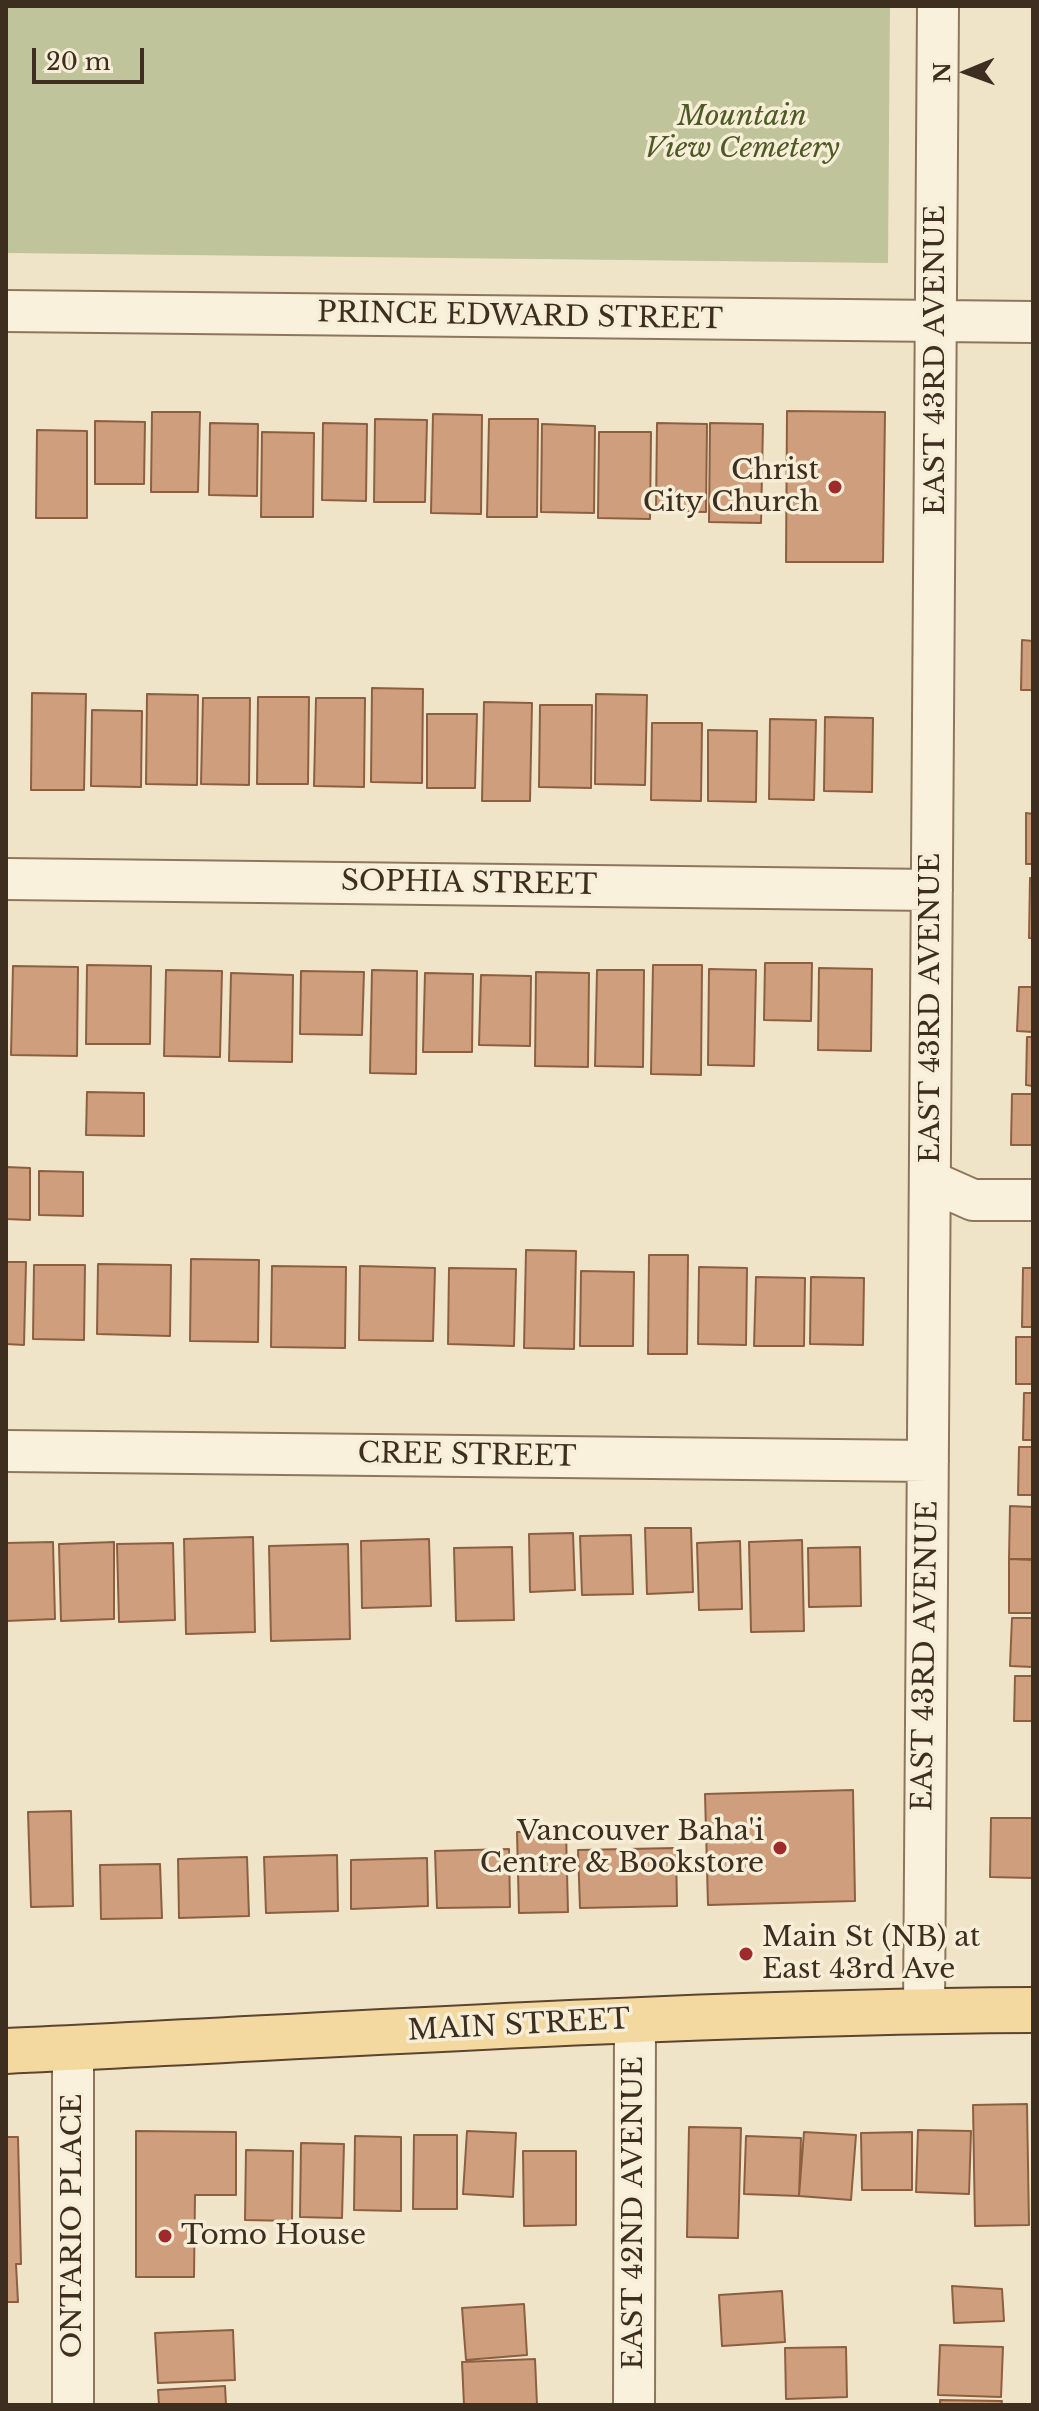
<!DOCTYPE html>
<html>
<head>
<meta charset="utf-8">
<style>
  body { margin:0 }
  #map { position:relative; width:1039px; height:2411px; overflow:hidden; background:#f0e4c8; font-family:"Libre Baskerville",serif }
  canvas { display:block }
  .frame { position:absolute; inset:0; border:8px solid #3d2e20; pointer-events:none }
  .north { position:absolute; left:927px; top:32px; width:80px; height:80px; -webkit-text-stroke:6px #f7eed8; paint-order:stroke; rotate:269deg; font-size:22px; font-weight:700; line-height:32px; text-align:center; color:#3d2e20 }
  .north::after { content:''; display:block; margin:auto; width:28px; height:36px; background:#3d2e20; clip-path:polygon(50% 0,100% 100%,50% 72%,0 100%) }
  .scale { position:absolute; left:32px; top:48px; width:112px; height:36px; box-sizing:border-box; border:4px solid #3d2e20; border-top:0; padding-left:10px; font-size:24px; line-height:28px; white-space:nowrap; color:#3d2e20; -webkit-text-stroke:6px #f7eed8; paint-order:stroke }
</style>
</head>
<body>
<div id="map">
<canvas width="1039" height="2411"></canvas>
<div class="frame"></div>
<div class="north">N</div>
<div class="scale">20 m</div>
</div>
<script>
const g = document.querySelector('canvas').getContext('2d');
g.lineJoin = 'round';
function fill(path, color) { g.fillStyle = color; g.fill(path, 'evenodd'); }
function stroke(path, color, width, dash) { g.strokeStyle = color; g.lineWidth = width; g.lineCap = dash ? 'butt' : 'round'; g.setLineDash(dash || []); g.stroke(path); }
function label(font, color, halo, rows, align = 'center') {
  g.font = font + ' "Libre Baskerville",serif'; g.lineWidth = 7; g.setLineDash([]); g.textBaseline = 'middle'; g.strokeStyle = halo; g.fillStyle = color; for (const [text, x, y, turn = 0] of rows) {
    g.save(); g.translate(x, y); g.rotate((+turn || 0) * Math.PI / 180); g.textAlign = isNaN(turn) ? turn : align; if (halo) g.strokeText(text, 0, 0); g.fillText(text, 0, 0); g.restore();
  }
}
fill(new Path2D(`
  M6,6H890L888,263L6,253Z`), '#bfc49a');
const building = new Path2D(`
  M787,411L885,412L883,562H786Z
  M152,412H200L198,492H151Z
  M433,414L482,415L481,514L431,513Z
  M375,419L427,420L425,502H374Z
  M489,419H538L537,517H487Z
  M95,421L145,422L144,484H95Z
  M210,423L258,424L257,496L209,495Z
  M323,423L367,424L366,501L322,500Z
  M657,423L707,424L706,512L656,511Z
  M710,423L763,424L761,523L709,522Z
  M542,424L595,426L594,513L541,512Z
  M37,430L87,431V518H36Z
  M262,432L314,433L313,517H261Z
  M599,432H651L650,519L598,518Z
  M1022,640L1033,641V690H1021Z
  M372,688L423,689L422,783L371,782Z
  M32,693L86,694L84,790H31Z
  M147,694L198,695L197,785L146,784Z
  M596,694L647,695L645,785L595,784Z
  M258,697H309L308,784H257Z
  M203,698H250L249,785L201,784Z
  M316,698H365L364,787L314,786Z
  M484,702L532,703L530,801H482Z
  M540,705H592L591,788L539,787Z
  M92,710L142,711L141,787L91,786Z
  M427,714H477L475,788H427Z
  M825,717L873,718L872,792L824,791Z
  M770,719L816,720L814,800L769,799Z
  M652,723H702L701,801L651,800Z
  M708,730L757,731L756,802L708,801Z
  M1026,813L1033,814V864H1026Z
  M1030,878H1033V938H1029Z
  M765,963H812L811,1021L764,1020Z
  M87,965L151,966L150,1044H86Z
  M653,965H702L701,1075L651,1074Z
  M13,966L78,967L77,1056L11,1055Z
  M819,968L872,969L871,1051L818,1050Z
  M709,969L756,970L754,1066L708,1065Z
  M166,970L222,971L220,1057L164,1056Z
  M372,970L417,971L416,1074L370,1073Z
  M597,970H644L643,1067L595,1066Z
  M301,971L364,972L362,1035L300,1034Z
  M536,972L589,973L588,1067L535,1066Z
  M231,973L293,975L292,1062L229,1061Z
  M425,973L473,974L472,1052H423Z
  M481,975L531,976L530,1046L479,1045Z
  M1019,987H1033V1032L1017,1031Z
  M1027,1037H1033V1086L1026,1085Z
  M87,1092L144,1093V1136L86,1135Z
  M1012,1094H1033V1145H1011Z
  M6,1167L30,1168V1220L6,1219Z
  M39,1171L83,1172V1216L39,1215Z
  M526,1250L576,1251L574,1349L524,1348Z
  M649,1255H688L687,1354H648Z
  M191,1259L259,1260L258,1342L190,1341Z
  M6,1262H26L24,1345L6,1344Z
  M98,1264L171,1265L170,1336L97,1334Z
  M34,1265H85L84,1340L33,1339Z
  M272,1266L346,1267L345,1348L271,1347Z
  M360,1266L435,1268L433,1341L359,1340Z
  M699,1267L747,1268L746,1345L698,1344Z
  M449,1268L516,1269L514,1346L448,1344Z
  M1023,1268H1033V1327H1022Z
  M581,1271L634,1272L633,1346H580Z
  M756,1277L805,1278L804,1346H754Z
  M811,1277L864,1278L863,1345L810,1344Z
  M1016,1337H1033V1384H1016Z
  M1024,1393H1033V1440H1023Z
  M1019,1447H1033V1495H1018Z
  M1010,1506L1033,1507V1559H1009Z
  M645,1528H691L693,1592L647,1594Z
  M573,1533L575,1590L530,1592L529,1534Z
  M631,1535L633,1594L582,1595L580,1536Z
  M253,1537L255,1632L186,1634L184,1539Z
  M429,1539L431,1606L362,1608L361,1541Z
  M802,1540L804,1631L751,1632L749,1542Z
  M740,1541L742,1609L699,1610L697,1543Z
  M53,1542L55,1619L6,1621V1543Z
  M114,1542V1619L61,1621L59,1544Z
  M173,1543L175,1620L119,1622L117,1544Z
  M348,1544L350,1639L271,1641L269,1546Z
  M512,1547L514,1620L456,1621L454,1548Z
  M860,1547L861,1606L809,1607L808,1548Z
  M1009,1559L1033,1560V1613H1009Z
  M1012,1618H1033V1667L1010,1666Z
  M1015,1676H1033V1721H1014Z
  M853,1790L855,1901L708,1905L705,1794Z
  M71,1811L73,1906L31,1907L28,1812Z
  M991,1818H1033V1878L990,1877Z
  M566,1831L568,1912L519,1913L517,1832Z
  M676,1848L677,1906L580,1908L578,1850Z
  M509,1849L510,1907L437,1908L435,1851Z
  M337,1855L338,1911L266,1913L264,1857Z
  M247,1857L249,1916L179,1918L178,1859Z
  M427,1858L428,1906L351,1909V1860Z
  M160,1864L162,1918L101,1919L100,1865Z
  M1027,2104L1029,2225L975,2226L973,2105Z
  M689,2127L741,2128L738,2238L687,2237Z
  M918,2130L971,2131L969,2194L916,2192Z
  M136,2131L236,2132V2195H195L194,2277H136Z
  M467,2131L516,2133L513,2197L463,2194Z
  M804,2132L856,2135L851,2200L799,2196Z
  M912,2132V2190H862L861,2133Z
  M414,2135H457V2209H413Z
  M355,2136L401,2137V2211L354,2210Z
  M746,2136L801,2138L799,2196L744,2194Z
  M6,2137H18L21,2264H16L18,2302H6Z
  M301,2143L344,2144L342,2218L300,2217Z
  M246,2150L293,2151L292,2221L245,2220Z
  M523,2151H576V2225L524,2226Z
  M952,2286L1002,2289L1004,2321L954,2323Z
  M782,2291L785,2342L722,2346L719,2295Z
  M524,2304L527,2355L466,2360L462,2308Z
  M233,2330L235,2380L158,2383L155,2333Z
  M940,2345L1003,2347L1001,2397L938,2395Z
  M846,2347L847,2397L786,2399L785,2348Z
  M535,2359L537,2405H464L462,2362Z
  M225,2386L226,2405H159L158,2390Z
  M940,2400L1002,2401L1001,2405H940Z`);
fill(building, '#cf9f7d');
stroke(building, '#8d5f41', 2);
const minor = new Path2D(`
  M6,311L1033,322
  M6,879L932,890
  M930,1181L973,1200H1033
  M6,1451L928,1461
  M924,2009L938,6
  M73,2048V2405
  M634,2405L635,2020`);
const major = new Path2D(`
  M6,2051C348,2035 690,2012 1033,2010`);
stroke(minor, '#8d765c', 44);
stroke(major, '#5b4430', 48);
stroke(minor, '#faf1dc', 40);
stroke(major, '#f3d9a0', 44);
for (const [x, y, r, color] of [
  [835,487,8,"#9e2a2b"],
  [780,1848,8,"#9e2a2b"],
  [746,1954,8,"#9e2a2b"],
  [165,2236,8,"#9e2a2b"]
]) { const dot = new Path2D(); dot.arc(x, y, r, 0, 2 * Math.PI); g.fillStyle = color; g.fill(dot); stroke(dot, '#f7eed8', 3); }
label('italic 28px', '#4d5a26', '#f7eed8', [
  ["Mountain",742,117],
  ["View Cemetery",742,149]
]);
label('28px', '#3d2e20', '#f7eed8', [
  ["PRINCE EDWARD STREET",520,317,1],
  ["EAST 43RD AVENUE",936,360,-90],
  ["SOPHIA STREET",469,884,1],
  ["EAST 43RD AVENUE",931,1008,-90],
  ["CREE STREET",467,1456,1],
  ["EAST 43RD AVENUE",926,1656,-89],
  ["MAIN STREET",519,2026,-3],
  ["EAST 42ND AVENUE",634,2213,-90],
  ["ONTARIO PLACE",73,2226,-90]
]);
label('28px', '#3d2e20', '#f7eed8', [
  ["Christ",819,471],
  ["City Church",819,503],
  ["Vancouver Baha'i",764,1832],
  ["Centre & Bookstore",764,1864],
  ["Main St (NB) at",762,1938,"left"],
  ["East 43rd Ave",762,1970,"left"],
  ["Tomo House",181,2236,"left"]
], 'right');
</script>
</body>
</html>
